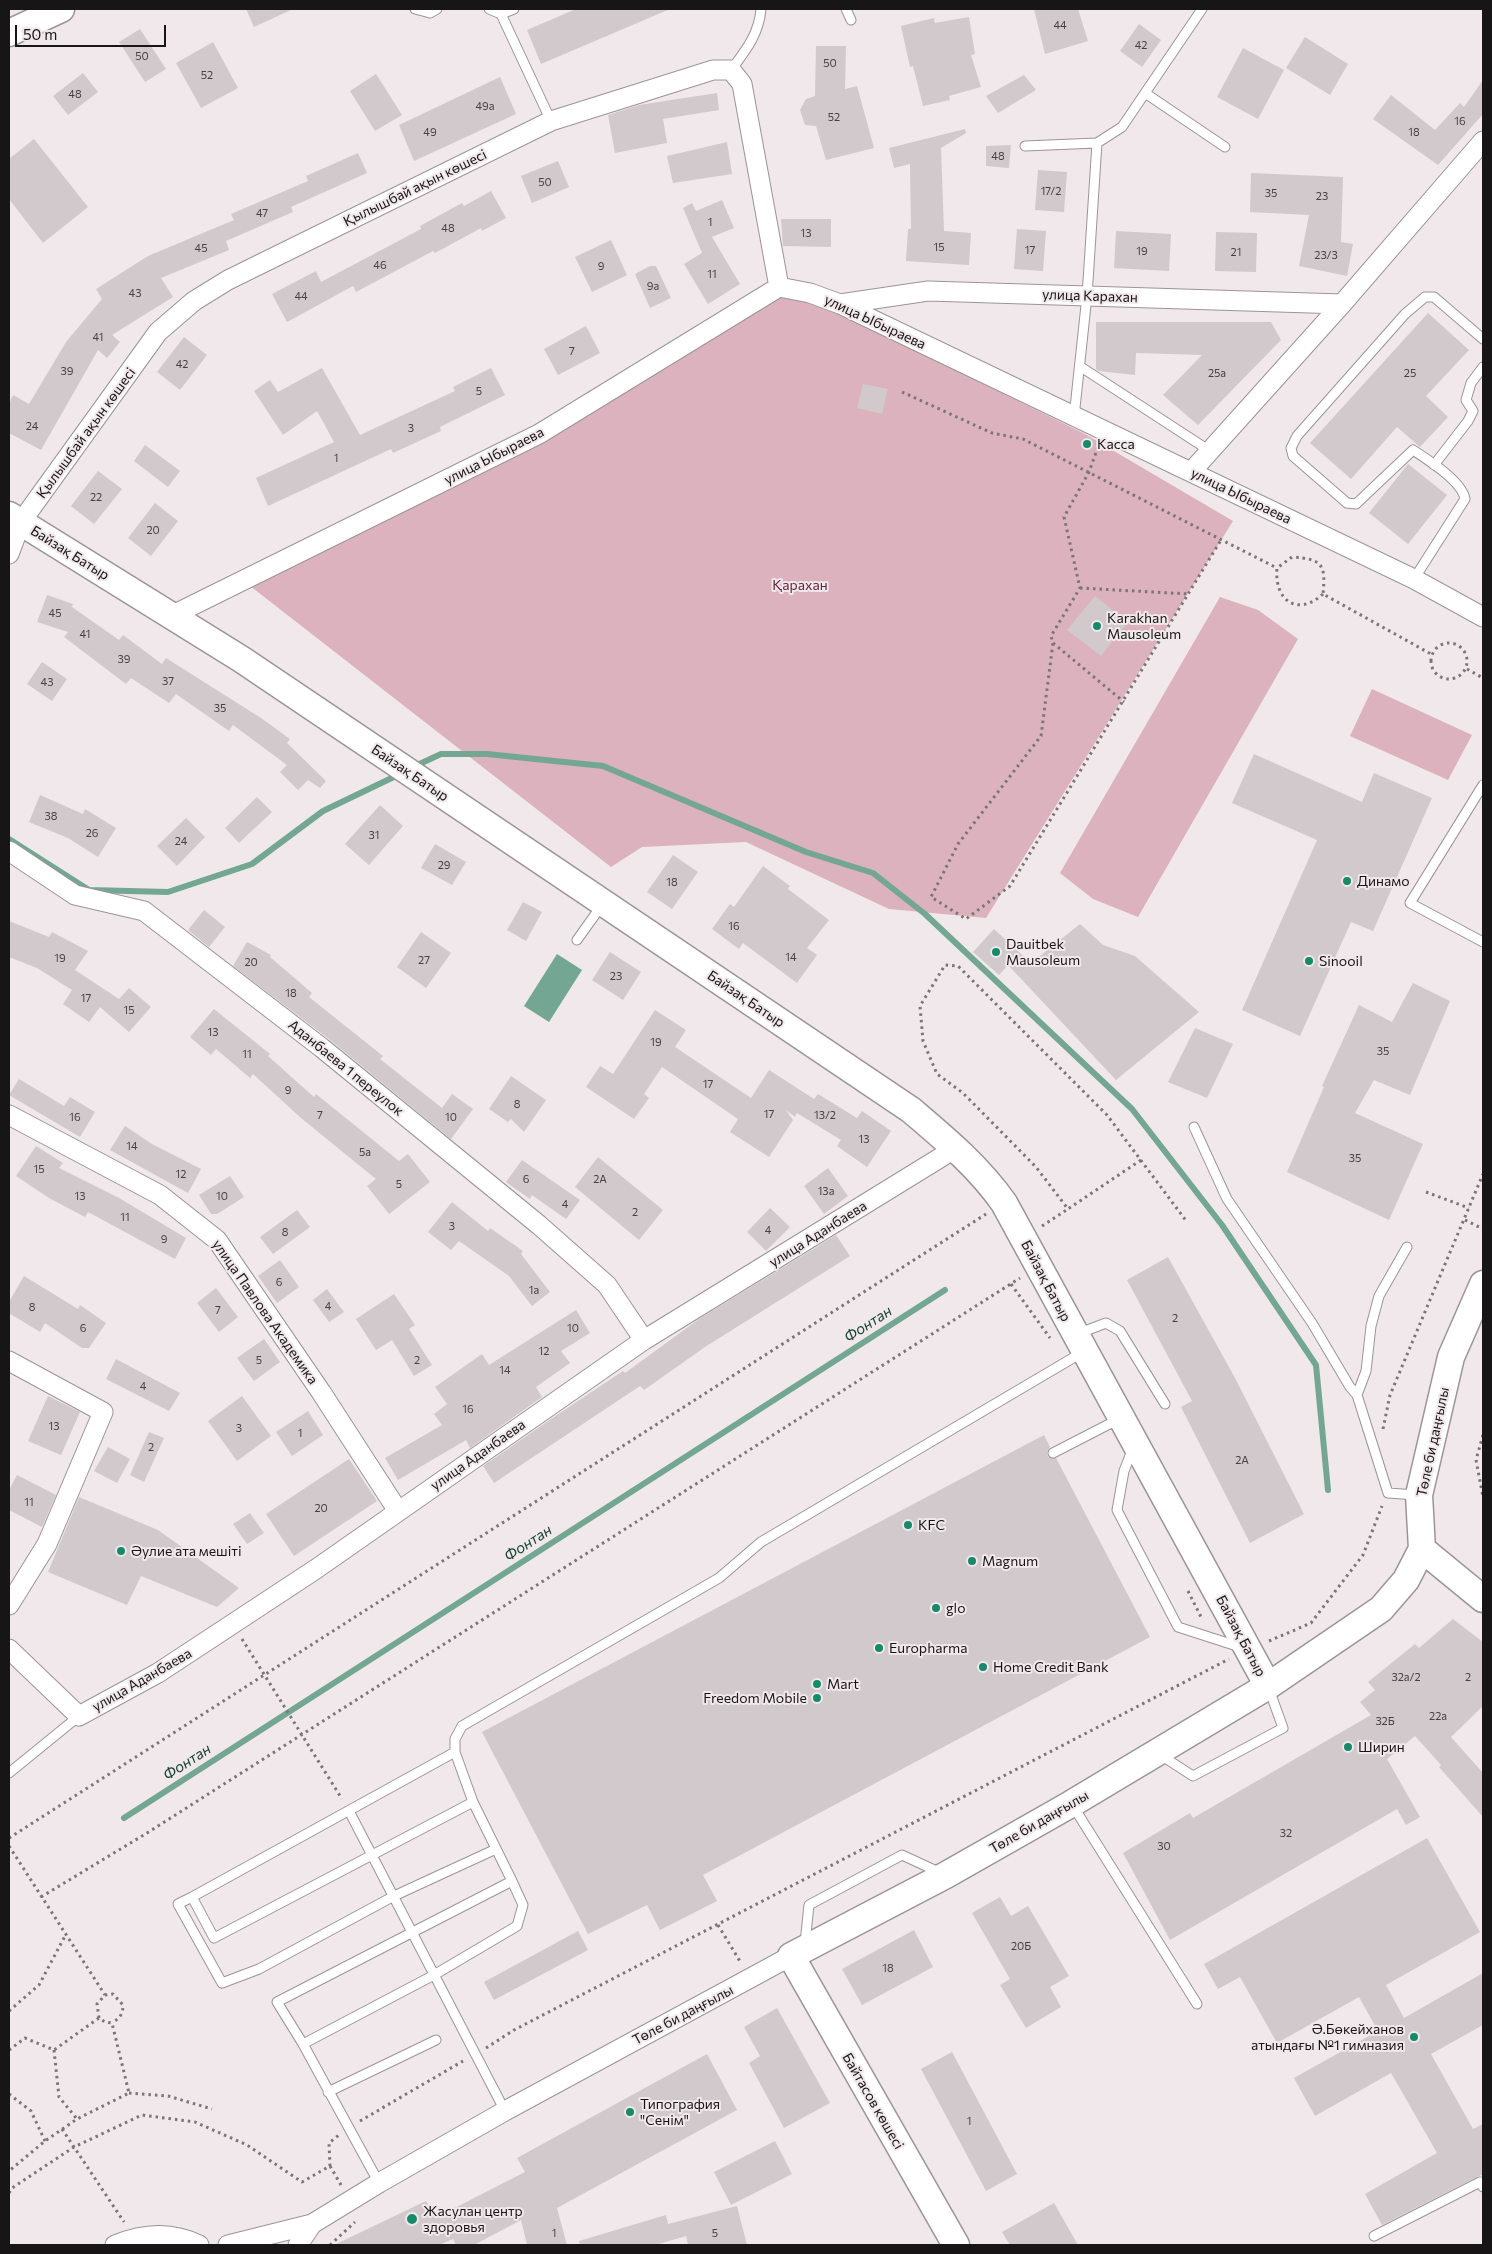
<!DOCTYPE html>
<html>
<head>
<meta charset="utf-8">
<style>
  body { margin:0 }
  #map { position:relative; width:1492px; height:2254px; overflow:hidden; background:#f0e8ea; font-family:Commissioner,sans-serif }
  canvas { display:block }
  .frame { position:absolute; inset:0; border:10px solid #181516; pointer-events:none }
  .scale { position:absolute; left:15px; top:25px; width:151px; height:22px; box-sizing:border-box; border:2px solid #181516; border-top:0; padding-left:6px; font-size:15px; line-height:18px; white-space:nowrap; color:#181516; -webkit-text-stroke:4px #f0e8ea; paint-order:stroke }
</style>
</head>
<body>
<div id="map">
<canvas width="1492" height="2254"></canvas>
<div class="frame"></div>
<div class="scale">50 m</div>
</div>
<script>
const g = document.querySelector('canvas').getContext('2d');
g.lineJoin = 'round';
function fill(path, color) { g.fillStyle = color; g.fill(path, 'evenodd'); }
function stroke(path, color, width, dash) { g.strokeStyle = color; g.lineWidth = width; g.lineCap = dash ? 'butt' : 'round'; g.setLineDash(dash || []); g.stroke(path); }
function label(font, color, halo, rows, align = 'center') {
  g.font = font + ' Commissioner,sans-serif'; g.lineWidth = 4; g.setLineDash([]); g.textBaseline = 'middle'; g.strokeStyle = halo; g.fillStyle = color; for (const [text, x, y, turn = 0] of rows) {
    g.save(); g.translate(x, y); g.rotate((+turn || 0) * Math.PI / 180); g.textAlign = isNaN(turn) ? turn : align; if (halo) g.strokeText(text, 0, 0); g.fillText(text, 0, 0); g.restore();
  }
}
fill(new Path2D(`
  M793,290L1085,434L1233,521L986,918L889,909L746,842L642,847L611,867L245,582Z
  M1220,597L1258,610L1298,639L1138,917L1093,899L1060,873Z
  M1372,689L1472,735L1448,780L1350,736Z`), '#dbb2be');
fill(new Path2D(`
  M557,954L582,970L549,1022L524,1006Z`), '#73a793');
stroke(new Path2D(`
  M413,767L441,754H487L603,766L806,852L873,873L925,914L1132,1109L1222,1225L1316,1365L1328,1490
  M9,839L89,890L168,892L252,864L323,811L400,774
  M124,1818L945,1290`), '#73a793', 6);
fill(new Path2D(`
  M246,9H293L254,27Z
  M576,9H670L541,64L527,30Z
  M1034,9H1078L1088,41L1045,54Z
  M969,17L975,54L971,55L981,87L949,96L950,100L923,106L913,66L910,67L901,26L934,18L935,23Z
  M1139,24L1161,40L1142,67L1120,51Z
  M140,29L166,69L145,82L119,42Z
  M1305,37L1348,64L1330,95L1286,68Z
  M213,42L238,88L201,108L176,63Z
  M816,46H846L845,89L857,86L874,148L826,160L816,126L805,125L800,110L806,99L815,96Z
  M1243,48L1284,70L1258,119L1217,97Z
  M83,73L98,92L68,115L53,96Z
  M376,74L402,115L375,131L350,91Z
  M1024,75L1036,90L998,113L986,96Z
  M500,77L516,114L414,161L399,125Z
  M1483,80V114L1438,165L1373,119L1391,95L1435,130L1460,103L1464,107Z
  M717,93L719,110L663,119L667,143L615,153L608,115L639,105Z
  M965,129L966,133L941,148L944,231L971,233L969,265L906,261L908,229H911L910,164L894,168L889,148Z
  M34,139L88,207L43,243L9,199V159Z
  M727,142L732,174L673,183L667,156Z
  M1011,145L1009,168L986,166V146Z
  M358,153L367,173L291,207L293,212L226,241L229,250L161,278L173,297L112,335L120,342L107,358L98,350L41,450L9,433V404L13,395L29,404L66,342L102,299L96,289L148,256L234,220L231,214L308,181L306,176Z
  M558,161L569,187L532,203L521,176Z
  M1038,170L1067,172L1064,212L1035,210Z
  M1251,173L1343,177L1341,242L1353,244L1347,276L1299,266L1309,215L1250,212Z
  M491,191L506,218L482,231L481,228L435,253L433,251L356,292L353,286L287,322L272,294L316,271L321,282L421,229L420,226L462,203L464,206Z
  M722,200L734,228L712,237L740,284L708,304L684,264L702,253L683,208L692,203L696,211Z
  M781,219H831V247L783,246Z
  M1017,229L1046,231L1043,271L1014,269Z
  M1116,231L1171,234L1169,271L1114,268Z
  M1216,232L1257,233L1256,272L1215,271Z
  M611,240L627,275L592,292L575,257Z
  M650,266H656L671,298L650,308L635,274Z
  M1428,313L1469,350L1426,396L1448,417L1420,447L1397,427L1351,479L1310,443Z
  M1096,322H1271L1281,340L1198,425L1163,395L1202,355L1136,353L1135,375L1099,371L1096,369Z
  M586,326L600,353L558,375L544,349Z
  M184,337L207,355L180,390L157,372Z
  M322,368L360,435L455,391L453,387L491,368L505,395L440,427L441,431L393,453L391,449L268,506L256,478L334,442L317,411L283,435L254,391L270,380L278,392Z
  M863,384L888,389L882,414L857,408Z
  M145,445L180,471L168,487L134,461Z
  M1408,464L1447,495L1408,544L1369,513Z
  M98,471L122,489L94,524L71,506Z
  M155,503L178,521L151,556L128,538Z
  M47,595L73,604L72,607L119,640L123,635L162,664L166,658L261,718L290,739L287,743L326,781L320,788L308,780L298,790L280,772L287,765L233,725L229,731L176,694L169,703L131,678L126,684L64,637L68,632L37,622Z
  M1095,596L1128,622L1101,656L1067,630Z
  M42,662L67,679L52,701L27,684Z
  M1254,754L1362,802L1374,773L1432,798L1373,931L1351,922L1300,1036L1242,1010L1317,840L1232,803Z
  M40,795L83,814L85,809L116,828L98,857L68,838L29,822Z
  M257,797L272,812L239,843L225,828Z
  M380,805L403,826L369,865L345,844Z
  M186,818L205,837L177,866L157,846Z
  M435,844L466,862L452,885L421,868Z
  M673,855L698,872L672,909L647,892Z
  M763,866L790,886L788,889L829,920L807,948L817,955L797,983L743,943L739,949L712,929L730,904L734,907Z
  M523,902L542,912L526,941L507,930Z
  M204,910L225,927L209,947L188,930Z
  M9,921L49,937L52,932L88,951L75,970L119,999L129,988L151,1007L129,1032L100,1007L89,1022L63,1004L72,990L37,968L9,957Z
  M1080,924L1103,945L1135,956L1199,1012L1116,1080L1008,965L999,975L973,952L994,929L1031,963Z
  M421,932L451,953L426,988L397,967Z
  M247,942L271,955L270,957L312,993L309,997L383,1056L380,1059L442,1108L452,1094L473,1109L451,1139L329,1039L233,966Z
  M610,952L641,972L623,1000L592,980Z
  M1413,983L1450,1001L1410,1095L1374,1080L1355,1113L1423,1144L1389,1220L1287,1172L1324,1087L1322,1086L1359,1005L1392,1022Z
  M214,1009L270,1054L268,1056L314,1097L316,1094L399,1161L408,1154L430,1182L389,1214L367,1186L376,1179L301,1118L253,1074L250,1078L216,1049L211,1055L190,1037Z
  M655,1010L686,1030L675,1047L751,1098L769,1070L814,1099L818,1094L857,1118L862,1111L891,1131L867,1167L837,1146L841,1140L797,1113L795,1117L786,1110L793,1120L769,1157L730,1132L738,1119L662,1067L644,1094L649,1098L634,1119L586,1087L600,1066L613,1074Z
  M1195,1028L1233,1044L1207,1098L1168,1082Z
  M511,1076L546,1100L524,1132L511,1119L508,1122L489,1109Z
  M19,1079L64,1106L70,1097L95,1112L80,1137L9,1095Z
  M125,1126L152,1144L201,1169L188,1193L110,1150Z
  M36,1146L63,1163L59,1168L119,1198L186,1238L175,1259L88,1212L85,1217L49,1198L16,1176Z
  M598,1157L663,1210L639,1240L575,1187Z
  M522,1160L580,1200L566,1219L532,1195L530,1199L506,1182Z
  M828,1168L848,1196L824,1214L804,1186Z
  M230,1176L244,1197L217,1214H211L199,1195Z
  M452,1202L488,1231L490,1228L523,1251L521,1254L550,1292L532,1306L509,1276L459,1241L451,1250L428,1232Z
  M770,1208L790,1227L766,1251L747,1232Z
  M297,1210L310,1227L273,1254L260,1237Z
  M836,1235L850,1256L705,1347L644,1390L640,1386L494,1483L483,1466L554,1417L623,1371L625,1373L699,1319Z
  M1168,1257L1235,1378L1304,1514L1250,1543L1181,1407L1192,1401L1127,1280Z
  M280,1260L299,1287L277,1303L258,1276Z
  M24,1276L78,1309L80,1305L106,1323L89,1348H82L45,1323L40,1332L9,1313V1302Z
  M216,1288L238,1317L219,1332L197,1303Z
  M327,1289L344,1312L329,1322L313,1300Z
  M394,1294L415,1325L409,1329L432,1365L414,1376L392,1340L376,1350L356,1319Z
  M576,1310L590,1333L561,1351L570,1363L536,1387L542,1397L470,1448L466,1440L398,1480L385,1458L442,1425L434,1414L447,1404L435,1387L482,1354L489,1365Z
  M264,1339L280,1362L254,1381L237,1358Z
  M116,1359L180,1393L169,1411L106,1379Z
  M48,1396L80,1412L61,1455L28,1441Z
  M242,1396L271,1436L237,1461L208,1421Z
  M308,1411L323,1435L292,1456L276,1432Z
  M149,1432L164,1438L144,1482L130,1475Z
  M1044,1435L1050,1447L1047,1452L1048,1456L1056,1458L1150,1637L703,1875L717,1901L660,1930L647,1905L588,1934L482,1732Z
  M108,1447L130,1459L117,1483L94,1471Z
  M349,1459L377,1501L294,1556L266,1514Z
  M17,1475L56,1495L42,1527L9,1510V1490Z
  M79,1497L158,1530L239,1588L217,1607L141,1576L127,1605L48,1572Z
  M250,1513L264,1533L247,1544L233,1524Z
  M1453,1619L1483,1642V1706L1451,1737L1483,1773V1817L1439,1767L1441,1765L1415,1736L1387,1759L1420,1817L1406,1825L1397,1809L1170,1940L1123,1853L1190,1813L1193,1818L1371,1715L1360,1702L1375,1690L1368,1682L1415,1644L1419,1648Z
  M1427,1838L1480,1932L1386,1985L1404,2018L1483,1973V2025L1431,2054L1473,2129L1483,2124V2174L1382,2225L1365,2194L1437,2153L1391,2073L1315,2116L1294,2078L1378,2031L1359,1997L1277,2043L1240,1977L1218,1989L1204,1964Z
  M1000,1897L1011,1916L1028,1906L1069,1976L1050,1987L1061,2007L1026,2028L1000,1985L1010,1979L972,1913Z
  M914,1930L933,1967L862,2005L842,1969Z
  M578,1931L588,1950L494,2000L484,1982Z
  M777,2008L830,2103L784,2128L749,2063L760,2056L744,2027Z
  M952,2052L1017,2174L986,2191L921,2069Z
  M707,2054L737,2110L557,2208L567,2245H527L521,2220L474,2245H456L453,2239L439,2245H334L426,2201L435,2218L525,2172L517,2158Z
  M775,2141L792,2174L731,2205L714,2172Z
  M1054,2203L1078,2245H1010L1002,2232Z
  M737,2206L747,2245H688L686,2236L655,2245H580L579,2241L666,2215L668,2224Z`), '#d1c9cb');
const lane = new Path2D(`
  M415,9L430,13L437,9
  M489,9L501,14L514,9
  M846,9L851,20
  M501,14L551,121
  M731,70C746,50 759,34 761,9
  M1145,93L1225,147
  M1025,146L1097,143L1122,127L1202,9
  M1081,367L1210,451
  M1074,417L1087,296L1097,143
  M1434,465L1468,421L1473,411L1466,400L1471,383L1483,367
  M1414,579L1465,499C1462,481 1428,460 1413,450L1356,504L1347,503L1293,456L1291,448L1297,436L1405,314L1425,297H1434L1483,339
  M1483,785L1410,903L1483,942
  M577,940L602,905
  M1194,1127L1227,1199L1312,1323L1350,1387L1357,1395L1388,1493L1417,1495
  M1077,1334L1106,1323L1120,1331L1165,1404
  M1357,1395L1366,1371L1371,1326L1379,1296L1407,1247
  M1133,1448L1124,1471L1117,1510L1178,1627L1240,1647
  M1053,1453L1119,1419
  M455,1752L192,1897L214,1938L473,1802
  M1159,1754L1193,1776L1283,1728L1269,1689
  M9,1773L79,1716
  M1073,1806L1197,2004
  M349,1811L505,2111
  M512,1881L523,1905L517,1926L434,1975L303,2044L277,2002L512,1881L473,1802L455,1752V1739L462,1726L719,1578L761,1542L1083,1352
  M192,1897L178,1904L222,1983L259,1969L394,1896L496,1849
  M805,1943L809,1905L902,1855L941,1873
  M303,2044L379,2183
  M328,2092L436,2040
  M1374,2236L1480,2182L1483,2187`);
const street = new Path2D(`
  M840,304L928,291L1342,304
  M1191,472L1342,304L1483,141
  M9,554L21,522L158,332L194,301L228,280L551,121L713,70H731L742,84L779,287
  M171,616L539,434L779,287L810,293L840,304L1414,579L1483,617
  M9,851L75,895L144,911L322,1048L539,1225L607,1285L644,1340
  M9,1115L160,1195L217,1240L321,1392L398,1511
  M9,1361L103,1412L47,1544L9,1605
  M9,1649L79,1716L158,1673L316,1569L644,1340L956,1148
  M115,2245C144,2233 171,2231 199,2245
  M228,2245L312,2224L379,2183L505,2111L791,1956
  M298,2245L312,2224`);
const secondary = new Path2D(`
  M9,33L61,9
  M9,515L241,659L911,1110C945,1139 978,1166 1004,1203L1268,1686
  M1422,1549L1483,1599
  M956,2245L791,1956L946,1875L1071,1804L1268,1686L1381,1609L1406,1580L1422,1549L1419,1495L1451,1357L1483,1284`);
stroke(lane, '#9c9497', 11);
stroke(street, '#9c9497', 21);
stroke(secondary, '#9c9497', 29);
stroke(new Path2D(`
  M902,392L992,433L1023,439L1277,568
  M1098,447L1089,472L1064,517L1080,588L1051,636L1053,643L1041,736L958,844L931,897L966,919L1010,886L1221,540
  M1080,588L1189,594
  M1323,594C1298,617 1274,601 1277,568L1292,557C1322,559 1326,564 1323,594L1431,654
  M1431 661a18 18 0 1 1 36 0a18 18 0 1 1-36 0Z
  M1053,643L1124,702
  M1467,669L1483,678
  M1141,1160L1068,1209L1036,1167L963,1093L937,1074L923,1041L920,1006L945,965L958,966L1107,1115L1187,1222
  M1426,1192L1469,1208
  M1465,1220L1483,1229
  M1042,1226L1068,1209
  M1011,1284L1050,1338
  M1383,1429L1390,1395L1483,1174
  M1483,1435L1476,1460L1483,1497
  M1188,1591L1202,1619
  M242,1639L342,1799
  M1269,1641L1311,1623L1363,1555L1382,1506
  M9,1838L986,1214
  M9,1846L105,1995
  M41,1897L147,1833L1020,1278
  M718,1925L741,1963
  M9,2011L39,1985L65,1936
  M99,2018L97,2004L105,1995L113,1994L123,2005C123,2014 120,2018 112,2023
  M486,2048L514,2030L1229,1659
  M9,2050L25,2038L54,2050L99,2018L105,2022L112,2023L129,2093L77,2119L45,2141L9,2171
  M54,2050L59,2097L77,2119
  M129,2093L168,2096L212,2109
  M9,2094L31,2111L45,2141
  M360,2121L463,2061
  M62,2129L124,2222
  M330,2166L341,2185
  M9,2193L12,2188L74,2147L142,2115L195,2122L247,2145L302,2182L330,2166L329,2143L339,2135
  M330,2245L355,2222`), '#7a7576', 3, [2.5, 4]);
stroke(lane, '#fff', 9);
stroke(street, '#fff', 19);
stroke(secondary, '#fff', 26);
for (const [x, y, r, color] of [
  [1087,444,5,"#168a6a"],
  [1097,626,5,"#168a6a"],
  [1347,881,5,"#168a6a"],
  [996,952,5,"#168a6a"],
  [1309,961,5,"#168a6a"],
  [908,1525,5,"#168a6a"],
  [121,1551,5,"#168a6a"],
  [972,1561,5,"#168a6a"],
  [936,1608,5,"#168a6a"],
  [879,1648,5,"#168a6a"],
  [983,1667,5,"#168a6a"],
  [817,1684,5,"#168a6a"],
  [817,1698,5,"#168a6a"],
  [1348,1747,5,"#168a6a"],
  [1414,2037,5,"#168a6a"],
  [630,2112,5,"#168a6a"],
  [412,2219,6,"#168a6a"]
]) { const dot = new Path2D(); dot.arc(x, y, r, 0, 2 * Math.PI); g.fillStyle = color; g.fill(dot); stroke(dot, '#f0e8ea', 2); }
label('11px', '#464243', null, [
  ["44",1060,25],
  ["42",1141,45],
  ["50",142,56],
  ["50",830,63],
  ["52",207,75],
  ["48",75,94],
  ["49а",485,106],
  ["52",834,117],
  ["16",1460,121],
  ["49",430,132],
  ["18",1414,132],
  ["48",998,156],
  ["50",545,182],
  ["17/2",1051,191],
  ["35",1271,193],
  ["23",1322,196],
  ["47",262,213],
  ["1",710,222],
  ["48",448,228],
  ["13",806,233],
  ["15",939,247],
  ["45",201,248],
  ["17",1030,250],
  ["19",1142,251],
  ["21",1236,252],
  ["23/3",1326,255],
  ["46",380,265],
  ["9",601,266],
  ["11",712,274],
  ["9а",653,286],
  ["43",135,293],
  ["44",301,296],
  ["41",98,337],
  ["7",572,351],
  ["42",182,364],
  ["39",67,371],
  ["25а",1217,373],
  ["25",1410,373],
  ["5",479,391],
  ["24",32,426],
  ["3",411,428],
  ["1",336,458],
  ["22",96,497],
  ["20",153,530],
  ["45",55,613],
  ["41",85,634],
  ["39",124,659],
  ["37",168,681],
  ["43",47,682],
  ["35",220,708],
  ["38",51,816],
  ["26",92,833],
  ["31",374,835],
  ["24",181,841],
  ["29",444,865],
  ["18",672,882],
  ["16",734,926],
  ["14",791,957],
  ["19",60,958],
  ["27",424,960],
  ["20",251,962],
  ["23",616,976],
  ["18",291,993],
  ["17",86,998],
  ["15",129,1010],
  ["13",213,1032],
  ["19",656,1042],
  ["35",1383,1051],
  ["11",247,1054],
  ["17",708,1084],
  ["9",288,1090],
  ["8",517,1104],
  ["17",769,1114],
  ["7",320,1115],
  ["13/2",825,1115],
  ["16",75,1117],
  ["10",451,1117],
  ["13",864,1139],
  ["14",132,1146],
  ["5а",365,1152],
  ["35",1355,1158],
  ["15",39,1169],
  ["12",181,1174],
  ["6",526,1179],
  ["2А",600,1179],
  ["5",399,1184],
  ["13а",826,1191],
  ["13",80,1196],
  ["10",222,1196],
  ["4",565,1204],
  ["2",635,1212],
  ["11",125,1217],
  ["3",452,1226],
  ["4",768,1230],
  ["8",285,1232],
  ["9",164,1239],
  ["6",279,1282],
  ["1a",534,1290],
  ["4",328,1306],
  ["8",32,1307],
  ["7",218,1310],
  ["2",1175,1318],
  ["6",83,1328],
  ["10",573,1328],
  ["12",544,1351],
  ["5",259,1360],
  ["2",417,1360],
  ["14",505,1370],
  ["4",143,1386],
  ["16",468,1409],
  ["13",54,1426],
  ["3",239,1428],
  ["1",300,1433],
  ["2",151,1447],
  ["2А",1242,1460],
  ["11",29,1502],
  ["20",321,1508],
  ["32а/2",1406,1677],
  ["2",1468,1677],
  ["22а",1438,1716],
  ["32Б",1385,1721],
  ["32",1286,1833],
  ["30",1164,1846],
  ["20Б",1021,1946],
  ["18",888,1968],
  ["1",969,2121],
  ["1",554,2233],
  ["5",715,2233]
]);
label('14px', '#181516', '#f0e8ea', [
  ["Қылышбай ақын көшесі",415,188,-26],
  ["улица Карахан",1090,296,2],
  ["улица Ыбыраева",875,322,25],
  ["Қылышбай ақын көшесі",86,433,-54],
  ["улица Ыбыраева",494,456,-27],
  ["улица Ыбыраева",1241,496,26],
  ["Байзақ Батыр",70,553,32],
  ["Байзақ Батыр",410,773,34],
  ["Байзақ Батыр",746,999,34],
  ["Аданбаева 1 переулок",346,1068,39],
  ["улица Аданбаева",818,1234,-32],
  ["Байзақ Батыр",1046,1281,62],
  ["улица Павлова Академика",265,1312,55],
  ["Төле би даңғылы",1433,1442,-78],
  ["улица Аданбаева",478,1455,-35],
  ["Байзақ Батыр",1241,1636,62],
  ["улица Аданбаева",142,1680,-30],
  ["Төле би даңғылы",1039,1822,-30],
  ["Төле би даңғылы",683,2015,-28],
  ["Байтасов көшесі",873,2101,60]
]);
label('14px', '#181516', '#f0e8ea', [
  ["Касса",1097,444],
  ["Karakhan",1107,618],
  ["Mausoleum",1107,634],
  ["Динамо",1357,881],
  ["Dauitbek",1006,944],
  ["Mausoleum",1006,960],
  ["Sinooil",1319,961],
  ["KFC",918,1525],
  ["Әулие ата мешіті",131,1551],
  ["Magnum",982,1561],
  ["glo",946,1608],
  ["Europharma",889,1648],
  ["Home Credit Bank",993,1667],
  ["Mart",827,1684],
  ["Freedom Mobile",807,1698,"right"],
  ["Ширин",1358,1747],
  ["Ә.Бөкейханов",1404,2029,"right"],
  ["атындағы №1 гимназия",1404,2045,"right"],
  ["Типография",640,2104],
  ["\"Сенім\"",640,2120],
  ["Жасулан центр",423,2211],
  ["здоровья",423,2227]
], 'left');
label('14px', '#62253e', '#f0e8ea', [
  ["Қарахан",800,585]
]);
label('italic 15px', '#154234', '#f0e8ea', [
  ["Фонтан",868,1324,-33],
  ["Фонтан",528,1543,-33],
  ["Фонтан",187,1762,-33]
]);
</script>
</body>
</html>
